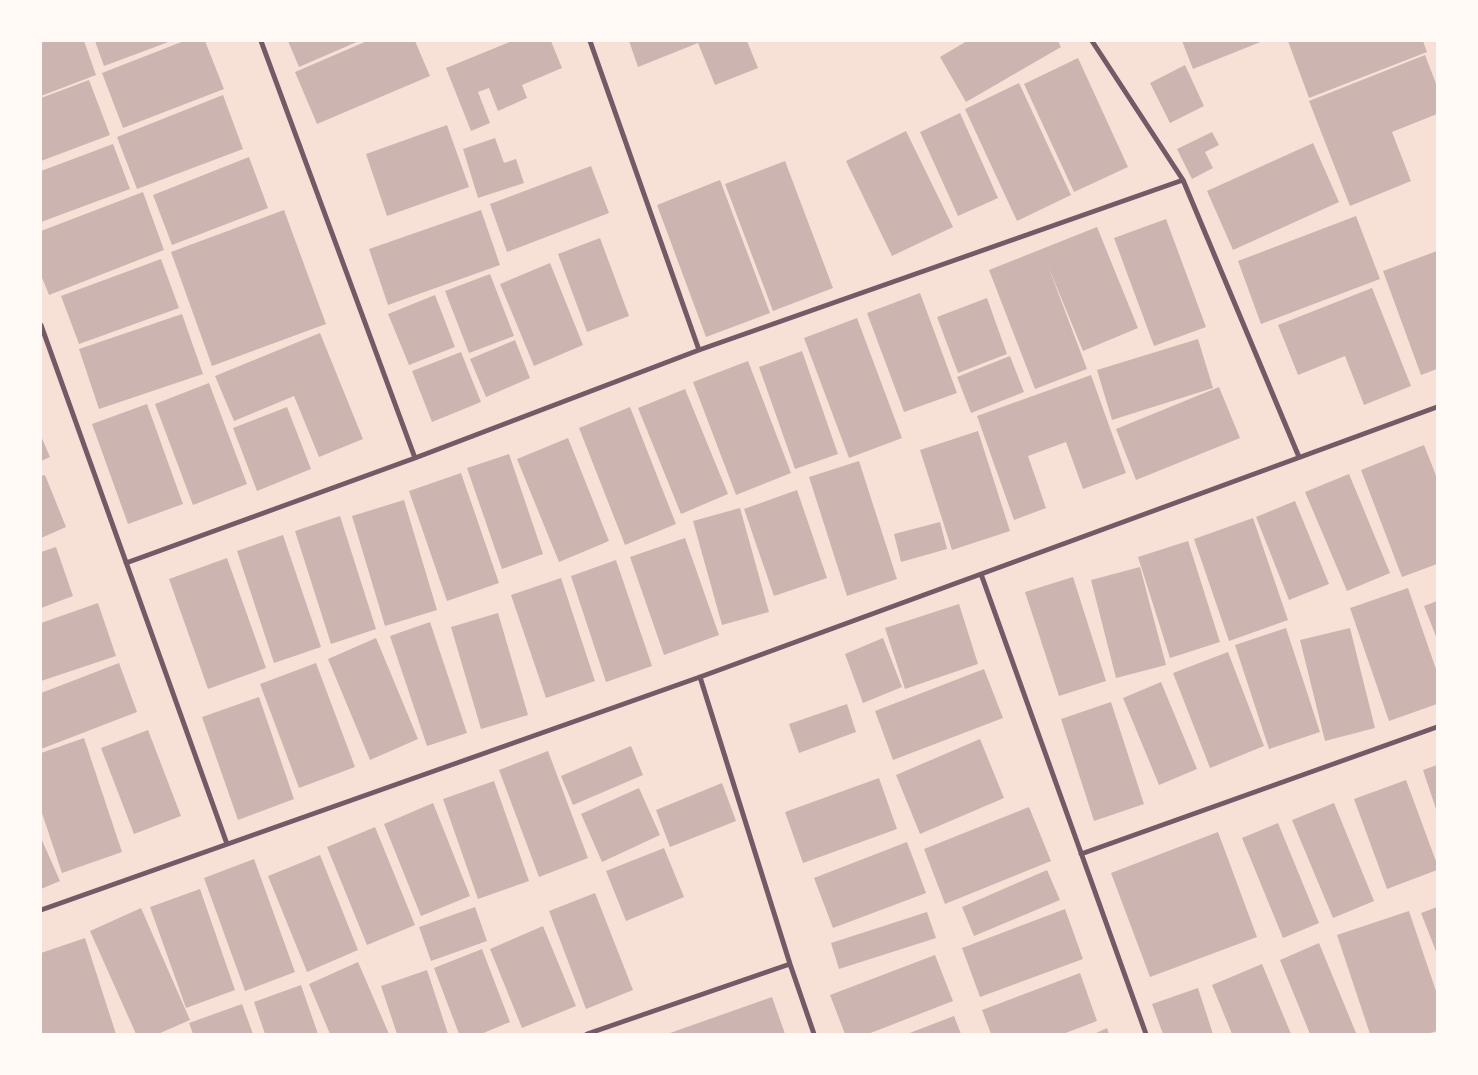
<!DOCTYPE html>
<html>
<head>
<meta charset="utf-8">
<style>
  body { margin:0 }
  #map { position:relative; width:1478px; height:1075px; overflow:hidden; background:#f7e1d7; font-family:"Exo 2",sans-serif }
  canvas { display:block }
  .frame { position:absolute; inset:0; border:42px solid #fffaf5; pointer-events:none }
</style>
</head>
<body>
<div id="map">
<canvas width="1478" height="1075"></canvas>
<div class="frame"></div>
</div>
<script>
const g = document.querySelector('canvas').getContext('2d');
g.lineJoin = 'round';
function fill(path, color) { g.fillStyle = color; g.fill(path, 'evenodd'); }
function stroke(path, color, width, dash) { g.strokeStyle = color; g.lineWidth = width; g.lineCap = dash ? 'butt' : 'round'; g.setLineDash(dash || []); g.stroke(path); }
fill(new Path2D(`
  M41,41H84L96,75L41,96Z
  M95,41H171L104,66Z
  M184,41H205L224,89L123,128L102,73Z
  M288,41H359L299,67Z
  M367,41H415L430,76L317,124L295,72Z
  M512,41H551L562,68L522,85L527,98L498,111L489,88L478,92L490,123L471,131L446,68Z
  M629,41H747L758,68L715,85L698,43L638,67Z
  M967,41H1058L1061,47L966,102L940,57Z
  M1182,41H1263L1193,69Z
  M1288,41H1423L1427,52L1309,98Z
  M1425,55L1437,86V114L1392,132L1411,181L1350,206L1309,101Z
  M1078,58L1128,167L1074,192L1024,84Z
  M1185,65L1204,106L1170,123L1150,83Z
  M89,80L110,135L41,161V98Z
  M1019,83L1071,195L1017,221L965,109Z
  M223,95L243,149L137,189L117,137Z
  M960,113L998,198L958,216L920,132Z
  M447,125L469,187L387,216L366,154Z
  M906,131L953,227L892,256L846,161Z
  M1212,132L1219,145L1205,152L1213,168L1192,179L1177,149Z
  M495,138L504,163L516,159L524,183L478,198L463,149Z
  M1313,143L1339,202L1233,250L1207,191Z
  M113,144L130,189L41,222V171Z
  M249,157L268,208L172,245L153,195Z
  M785,161L833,288L773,311L725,184Z
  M591,166L609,213L507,252L490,204Z
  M720,180L770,313L706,337L657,205Z
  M143,192L164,250L49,295L41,275V231Z
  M284,210L326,324L212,366L171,252Z
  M481,210L500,265L388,305L369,249Z
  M1356,216L1380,279L1261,324L1238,261Z
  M1166,219L1206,327L1154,346L1114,238Z
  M1097,227L1138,328L1083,351L1048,266L1087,369L1035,389L989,270Z
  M600,238L629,316L587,332L558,254Z
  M1437,251V369L1421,375L1383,271Z
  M161,259L179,308L79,344L61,296Z
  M550,263L583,345L534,366L500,284Z
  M490,274L514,336L469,353L445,291Z
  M1372,288L1411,386L1364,405L1345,356L1298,375L1278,325Z
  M920,293L957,393L904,412L867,313Z
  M435,295L455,347L409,365L388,314Z
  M987,298L1007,354L958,373L937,317Z
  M182,314L203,374L99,409L79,349Z
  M857,318L902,438L849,458L804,338Z
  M320,333L363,439L319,457L294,396L234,421L215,376Z
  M1198,339L1213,388L1112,420L1097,370Z
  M515,340L530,378L486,397L470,359Z
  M802,351L838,454L795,469L759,367Z
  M461,352L481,402L432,422L412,371Z
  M1010,356L1024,392L971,413L957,377Z
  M748,361L791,473L736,495L693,382Z
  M1091,375L1126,473L1083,489L1066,442L1028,456L1046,508L1014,520L977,416Z
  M209,383L247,484L193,505L155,404Z
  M1219,387L1240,438L1136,480L1116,429Z
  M685,389L728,494L681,514L638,408Z
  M147,404L183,504L128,524L92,424Z
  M287,407L311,469L257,491L233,428Z
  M630,407L676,524L625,545L579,428Z
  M978,431L1010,531L952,550L920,450Z
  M41,436L50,457L41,461Z
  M568,438L609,541L559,562L517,459Z
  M1424,445L1437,478V564L1402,577L1361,470Z
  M509,454L543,554L502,569L467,468Z
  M859,461L897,579L847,596L809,477Z
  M461,473L499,583L447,601L409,491Z
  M1349,474L1390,573L1347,591L1305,492Z
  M45,475L66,527L41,538V476Z
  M797,490L827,578L774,596L744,509Z
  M404,500L437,610L385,626L352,516Z
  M1295,501L1329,584L1289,600L1256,517Z
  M740,508L769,612L722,625L693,521Z
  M340,516L376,629L331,644L295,531Z
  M1253,518L1288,620L1229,641L1194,539Z
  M940,522L947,549L901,562L894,534Z
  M283,535L321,647L274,663L237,551Z
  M685,538L719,635L664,655L630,557Z
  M1188,541L1220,642L1170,658L1138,557Z
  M56,547L73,596L41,608V552Z
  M227,558L266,668L208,689L169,579Z
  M616,560L652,666L606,682L571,576Z
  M1140,567L1166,665L1116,678L1091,580Z
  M1073,577L1106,681L1059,696L1025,592Z
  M561,578L595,681L546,698L511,595Z
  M1408,588L1437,672V704L1389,721L1350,608Z
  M1437,601V639L1424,606Z
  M98,603L116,656L41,681V623Z
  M959,604L978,664L905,689L885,628Z
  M498,613L528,715L481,729L451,627Z
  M430,622L467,733L427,746L390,636Z
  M1286,628L1320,732L1269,749L1235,645Z
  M1350,628L1375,728L1325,741L1300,640Z
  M376,638L418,739L370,760L328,659Z
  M883,638L902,687L863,703L845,654Z
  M1228,652L1264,746L1210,768L1173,673Z
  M119,663L137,712L41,749V693Z
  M316,663L355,767L299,788L260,684Z
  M984,669L1003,718L893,760L875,711Z
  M1161,682L1197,769L1159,785L1123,698Z
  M259,697L294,799L238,820L202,717Z
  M1111,702L1144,804L1094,821L1061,719Z
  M847,704L856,732L799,753L789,724Z
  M148,730L181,816L134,834L101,748Z
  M84,738L122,852L62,873L41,810V753Z
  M980,739L1004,798L920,834L896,775Z
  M631,746L643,775L573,805L561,776Z
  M548,751L588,858L539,877L499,770Z
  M1437,765V809H1436L1423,770Z
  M879,778L897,829L803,863L785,812Z
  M1406,780L1437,864V870L1387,889L1354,799Z
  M494,781L529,881L478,899L443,799Z
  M722,783L736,821L670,847L656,810Z
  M639,788L660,835L602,862L581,814Z
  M433,803L470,896L421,916L384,824Z
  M1334,803L1374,901L1333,918L1292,820Z
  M1029,807L1051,861L945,904L924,849Z
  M1278,823L1319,923L1283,938L1242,838Z
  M375,827L415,925L367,945L327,847Z
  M1218,832L1257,937L1150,977L1111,873Z
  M41,838L60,881L41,889Z
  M907,842L926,893L833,928L814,878Z
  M664,848L684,897L626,921L606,871Z
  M320,855L358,950L307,972L268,876Z
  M254,859L295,972L245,991L204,878Z
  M1047,870L1060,900L974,936L962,907Z
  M200,889L235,990L186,1008L150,907Z
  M595,893L633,990L586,1009L549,911Z
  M475,907L487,941L431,961L419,927Z
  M1437,907V954L1421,913Z
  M141,908L190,1020L158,1034H136L90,931Z
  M1065,909L1083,959L980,997L962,948Z
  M1409,911L1437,994V1031L1427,1034H1370L1337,935Z
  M927,912L936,938L839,969L831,943Z
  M543,926L576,1006L522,1028L490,949Z
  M85,938L116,1034H41V953Z
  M1319,943L1356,1033L1355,1034H1310L1280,960Z
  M482,949L510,1022L481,1034H459L434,968Z
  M935,955L953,1001L868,1034H845L830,995Z
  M358,962L389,1034H330L309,984Z
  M1262,964L1291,1034H1232L1212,985Z
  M427,970L448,1034H397L381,986Z
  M1080,973L1097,1021L1063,1034H991L982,1010Z
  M301,985L318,1034H265L254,1002Z
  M1198,988L1213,1034H1163L1152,1004Z
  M772,997L785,1034H670V1033Z
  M242,1004L253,1034H193L189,1023Z
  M954,1016L961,1034H907Z
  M1107,1028L1109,1034H1094Z`), '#ccb4b1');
stroke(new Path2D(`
  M261,41L415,458
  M590,41L699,350
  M1092,41L1183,180L1299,457
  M41,325L227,844
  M126,563L415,458L699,350L1183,180
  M981,574L1146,1034
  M700,677L790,964L814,1034
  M1081,854L1437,727
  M41,910L700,677L1437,407
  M587,1034L790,964`), '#755966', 5);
</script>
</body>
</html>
